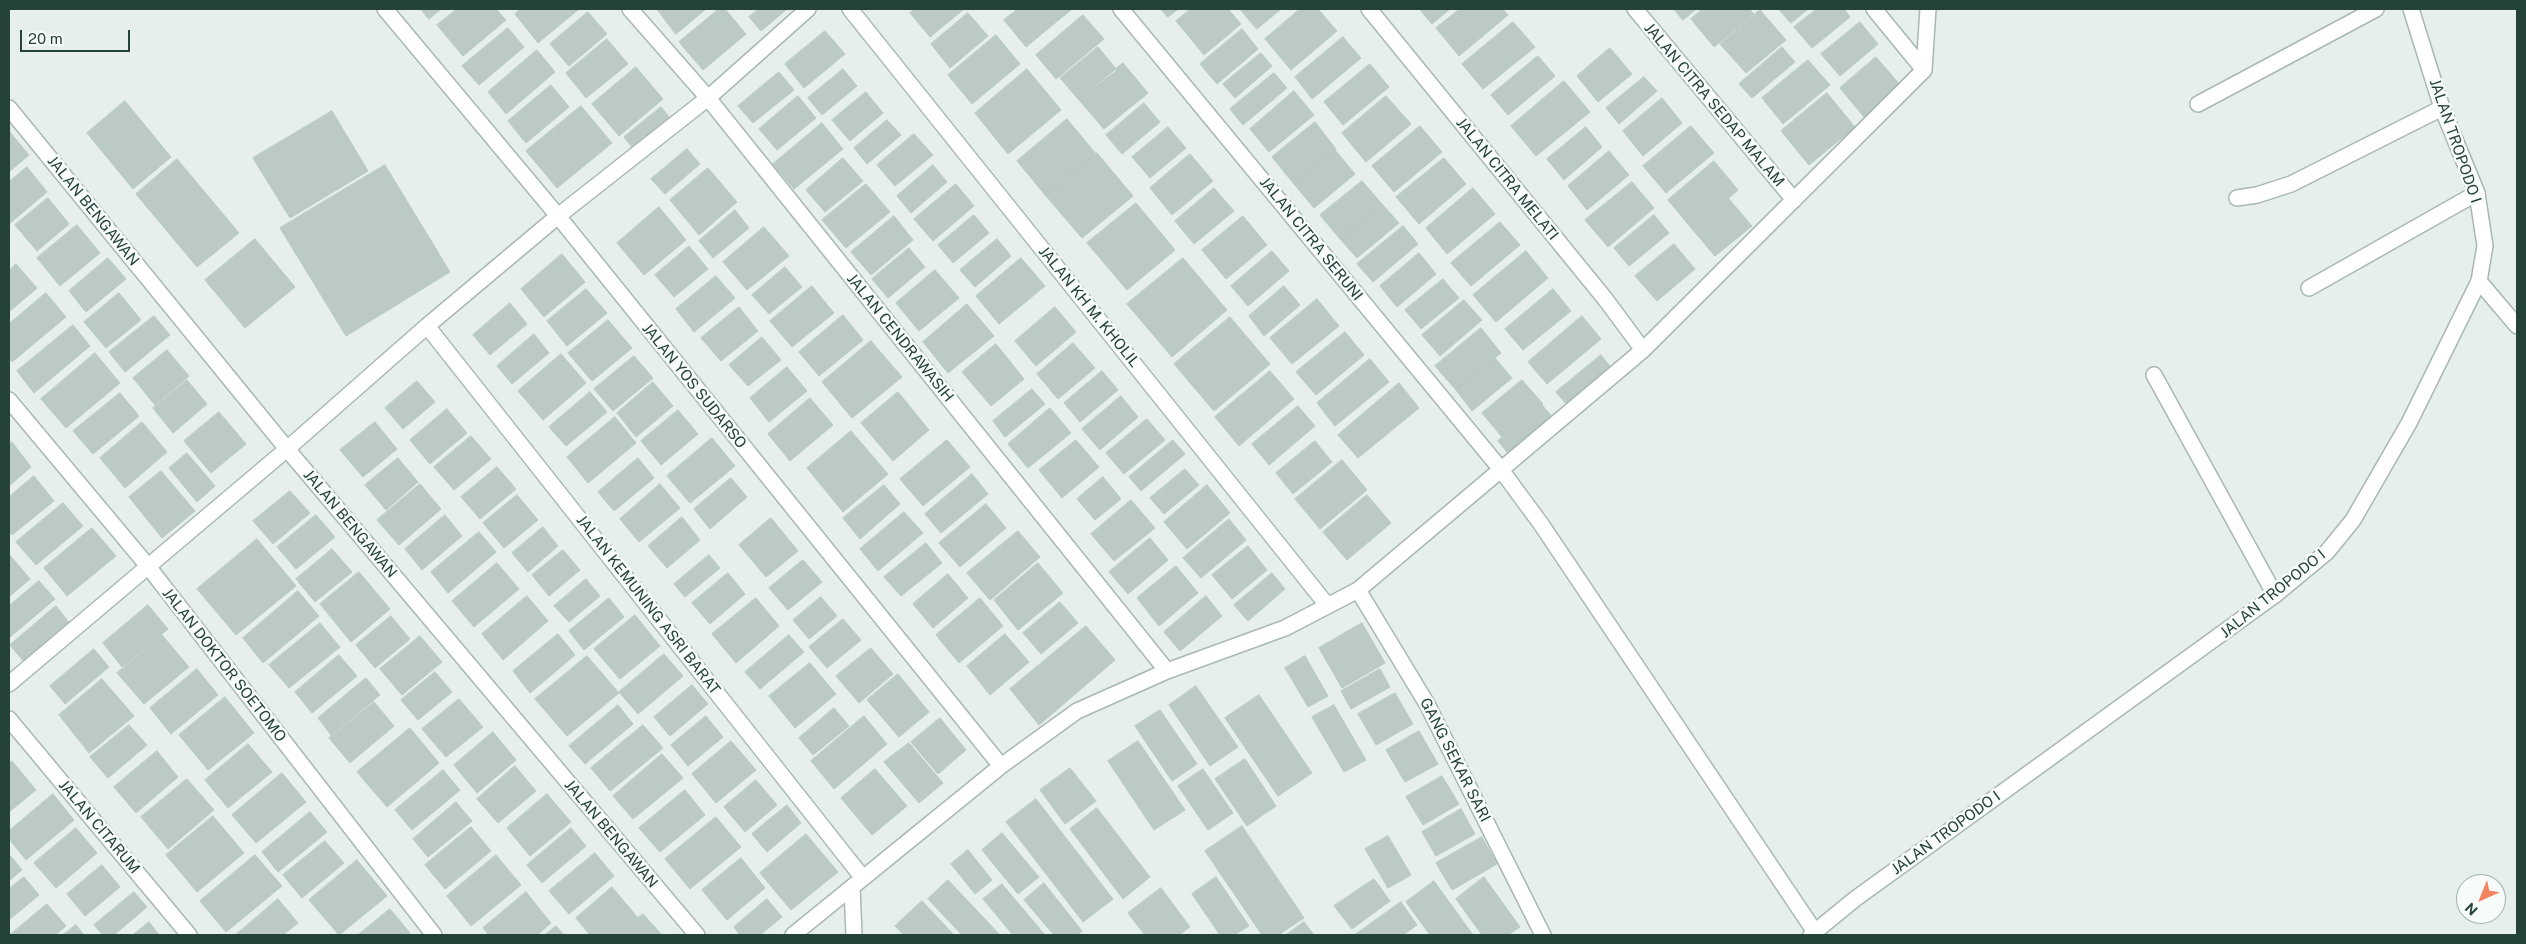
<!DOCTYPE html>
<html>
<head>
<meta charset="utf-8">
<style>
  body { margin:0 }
  #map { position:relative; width:2526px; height:944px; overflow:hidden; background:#e6efeb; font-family:"Public Sans",sans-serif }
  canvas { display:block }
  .frame { position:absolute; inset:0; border:10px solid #24423a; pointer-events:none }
  .north { position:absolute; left:2456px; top:874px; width:50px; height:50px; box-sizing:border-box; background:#f7fbf9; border:1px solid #a3b1ad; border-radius:50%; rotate:224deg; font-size:14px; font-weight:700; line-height:20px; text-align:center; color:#24423a }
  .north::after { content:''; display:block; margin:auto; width:18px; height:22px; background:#f4845f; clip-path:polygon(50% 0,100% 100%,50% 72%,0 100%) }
  .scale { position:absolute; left:20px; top:30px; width:110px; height:22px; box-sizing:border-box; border:2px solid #24423a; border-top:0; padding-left:6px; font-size:15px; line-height:18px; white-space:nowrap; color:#24423a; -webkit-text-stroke:4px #f7fbf9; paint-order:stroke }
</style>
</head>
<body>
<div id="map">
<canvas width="2526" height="944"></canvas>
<div class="frame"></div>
<div class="north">N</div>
<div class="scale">20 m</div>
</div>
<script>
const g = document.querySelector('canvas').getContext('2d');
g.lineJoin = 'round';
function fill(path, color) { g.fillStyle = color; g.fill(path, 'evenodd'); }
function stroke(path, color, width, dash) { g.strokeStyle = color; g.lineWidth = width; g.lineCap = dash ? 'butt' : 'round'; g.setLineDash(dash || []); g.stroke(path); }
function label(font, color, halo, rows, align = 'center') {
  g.font = font + ' "Public Sans",sans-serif'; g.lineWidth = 5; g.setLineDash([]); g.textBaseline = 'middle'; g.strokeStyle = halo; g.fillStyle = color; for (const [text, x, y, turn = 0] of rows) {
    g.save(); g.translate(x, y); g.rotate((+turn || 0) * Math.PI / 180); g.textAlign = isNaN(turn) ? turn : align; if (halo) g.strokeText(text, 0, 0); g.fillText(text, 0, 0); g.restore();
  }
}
const building = new Path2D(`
  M421,9H441L429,19Z
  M457,9H496L506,20L463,56L437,25Z
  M521,9H579L538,43L515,14Z
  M657,9H706L676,34Z
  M719,9H725L746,34L703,70L679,42Z
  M759,9H787L761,31L749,17Z
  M915,9H964L930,37L910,13Z
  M1018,9H1072L1026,47L1004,20Z
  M1161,9H1178L1168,17Z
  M1191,9H1228L1241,24L1204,55L1176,21Z
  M1240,9H1281L1257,29Z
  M1300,9H1318L1337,31L1291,70L1265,39Z
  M1423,9H1450L1432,24L1421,11Z
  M1460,9H1503L1508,15L1459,56L1436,28Z
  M1674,9H1696L1683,20Z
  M1703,9H1749L1754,14L1714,47L1691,19Z
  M1779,9H1808L1791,23Z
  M1817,9H1844L1850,17L1812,48L1794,27Z
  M1760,10L1786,40L1746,73L1720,44Z
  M588,12L607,34L569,66L550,44Z
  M968,13L988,36L950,68L931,44Z
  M1083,15L1104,39L1056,79L1036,55Z
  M1513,22L1535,47L1483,89L1462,64Z
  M1860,22L1878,44L1840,76L1821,54Z
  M508,28L524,47L479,85L462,66Z
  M1242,29L1258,49L1217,84L1200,64Z
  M825,31L845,54L804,88L785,64Z
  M996,35L1020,64L972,104L948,75Z
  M1343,37L1361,58L1312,99L1295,77Z
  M607,39L628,64L586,98L566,73Z
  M1098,47L1117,70L1079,100L1060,78Z
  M1782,47L1795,62L1752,98L1739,84Z
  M1610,48L1632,74L1598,102L1577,76Z
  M537,50L555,72L506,114L488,92Z
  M1261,53L1272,66L1235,98L1223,84Z
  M1538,56L1555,76L1508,115L1491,95Z
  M1876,57L1901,86L1864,117L1840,88Z
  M1808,60L1830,85L1783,124L1762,98Z
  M1123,63L1148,93L1104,129L1079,100Z
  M1370,64L1389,87L1343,125L1324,102Z
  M636,67L663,99L619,136L592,104Z
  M843,69L857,86L822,115L808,98Z
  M1027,69L1061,110L1008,154L975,113Z
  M779,72L794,90L753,123L738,106Z
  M1274,73L1287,88L1243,125L1230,109Z
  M1644,77L1657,91L1619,124L1606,108Z
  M1564,81L1590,112L1536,156L1511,126Z
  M551,85L569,107L526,143L508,121Z
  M1294,91L1314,115L1269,152L1250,129Z
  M866,92L883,113L850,141L832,120Z
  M1827,93L1855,127L1809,165L1781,131Z
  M798,96L816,118L777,150L759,129Z
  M1386,96L1411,124L1366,162L1342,133Z
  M1662,98L1682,123L1643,156L1623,131Z
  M125,101L171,157L133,189L87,133Z
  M1144,103L1160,122L1122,154L1106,135Z
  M581,106L612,143L557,188L526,151Z
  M661,107L673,122L636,152L624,137Z
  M332,111L368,171L290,218L253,158Z
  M1067,119L1096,154L1046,196L1017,161Z
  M887,120L901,135L867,164L854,148Z
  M1315,122L1336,149L1294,184L1272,157Z
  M822,123L843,149L794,189L773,164Z
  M1420,126L1442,152L1394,192L1372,166Z
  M1691,126L1714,153L1666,193L1643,166Z
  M1168,127L1186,148L1150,178L1132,157Z
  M1586,127L1602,147L1564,180L1547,159Z
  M9,131L29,155L9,172Z
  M914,134L933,155L895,186L877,165Z
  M687,149L700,164L665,194L651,179Z
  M1335,150L1355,174L1314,208L1294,184Z
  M1609,151L1629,175L1587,210L1568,186Z
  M1097,153L1133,196L1082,238L1046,196Z
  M1190,154L1213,181L1172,215L1150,188Z
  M843,158L863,181L825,212L806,190Z
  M1444,158L1466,184L1419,224L1396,197Z
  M177,159L239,233L197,267L136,194Z
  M1714,161L1738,190L1692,229L1668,200Z
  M385,165L450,272L346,336L280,228Z
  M933,165L947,182L911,213L897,196Z
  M27,167L47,192L9,224V182Z
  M708,168L737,202L699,235L670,200Z
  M1362,181L1382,204L1340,239L1320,215Z
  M1632,182L1654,208L1608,247L1585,220Z
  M866,184L890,212L846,248L822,220Z
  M956,184L974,206L933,241L914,219Z
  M1214,188L1234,211L1194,244L1175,221Z
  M1473,188L1495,214L1447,254L1426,228Z
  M48,198L69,224L37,251L15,225Z
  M1728,198L1752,226L1715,256L1692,229Z
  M1136,203L1175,250L1127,290L1087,243Z
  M1382,204L1399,223L1357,258L1340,239Z
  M659,207L686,240L644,275L617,243Z
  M735,210L749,228L713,258L699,241Z
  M974,215L989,233L953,263L938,245Z
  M1654,215L1669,233L1629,266L1614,248Z
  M894,216L913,240L871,275L851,252Z
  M1243,216L1267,245L1226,279L1202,250Z
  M1500,222L1520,245L1471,286L1451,263Z
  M77,225L100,253L60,286L37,258Z
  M1403,226L1418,244L1373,282L1357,264Z
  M764,227L789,256L747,290L723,262Z
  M255,239L295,287L245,328L205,280Z
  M997,239L1011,256L975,287L960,270Z
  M1674,244L1695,269L1657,301L1635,276Z
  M689,246L708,269L674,297L655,275Z
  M909,248L925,267L888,298L872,279Z
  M1272,251L1289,271L1248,306L1231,286Z
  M1526,251L1548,278L1496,322L1473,295Z
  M1419,253L1436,274L1397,307L1380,286Z
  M562,254L585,282L544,317L521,289Z
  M108,258L126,279L86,312L69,291Z
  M1021,258L1045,286L999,324L976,296Z
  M1183,258L1227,310L1172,357L1127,304Z
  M16,264L37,288L9,312V271Z
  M785,267L802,287L769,314L752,295Z
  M935,270L959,298L919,331L896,303Z
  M716,276L735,298L694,332L676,309Z
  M1443,279L1459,298L1421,329L1405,310Z
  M812,286L834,313L792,347L770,321Z
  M1284,286L1300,305L1264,336L1249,316Z
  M586,289L607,313L567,346L547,321Z
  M1553,289L1571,311L1523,350L1505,329Z
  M46,293L66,317L12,362L9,358V324Z
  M119,293L141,320L106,348L84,322Z
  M1317,299L1339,326L1292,364L1270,338Z
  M1464,300L1482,320L1440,356L1422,335Z
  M510,303L527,324L490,355L473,335Z
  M967,304L994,336L948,373L923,342Z
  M739,307L758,331L721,361L701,338Z
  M1055,307L1076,332L1036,366L1015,341Z
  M843,315L863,340L819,376L799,352Z
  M154,316L170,335L125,372L109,352Z
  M1582,316L1601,339L1547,384L1528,362Z
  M1230,317L1270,364L1214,411L1174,364Z
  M608,320L632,348L592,381L568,353Z
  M73,325L90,346L34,393L17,371Z
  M1481,328L1501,353L1456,390L1435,366Z
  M1345,332L1364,355L1316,395L1296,372Z
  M534,334L549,353L512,384L497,366Z
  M762,337L781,360L748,386L729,365Z
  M871,341L902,377L852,418L822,382Z
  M1073,343L1095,368L1058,399L1037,374Z
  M996,344L1024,379L991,406L962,372Z
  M167,350L189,376L155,405L133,378Z
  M95,353L120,383L66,428L41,399Z
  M561,354L586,383L543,420L518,391Z
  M1601,355L1612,369L1568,406L1556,392Z
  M634,356L653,378L613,411L594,389Z
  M1495,358L1512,378L1472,411L1456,390Z
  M1370,359L1389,382L1335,426L1317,403Z
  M787,367L807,391L769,422L750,398Z
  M1102,371L1118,390L1080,422L1064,403Z
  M1270,371L1294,399L1239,446L1215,417Z
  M187,380L207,404L173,433L153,408Z
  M1522,380L1543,404L1502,437L1482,413Z
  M417,381L435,402L403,429L385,408Z
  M653,382L673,406L636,437L617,413Z
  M1399,383L1419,408L1358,458L1338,435Z
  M1032,389L1045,404L1005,437L993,421Z
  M590,392L607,412L566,446L549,427Z
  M898,392L929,430L893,461L861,423Z
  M120,393L139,416L93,454L73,431Z
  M1121,396L1138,417L1100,450L1082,429Z
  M810,398L833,425L790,461L768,434Z
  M1542,405L1555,420L1511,457L1498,441Z
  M1298,406L1315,426L1269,465L1252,444Z
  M1050,408L1071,433L1028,468L1008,444Z
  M447,409L467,433L430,464L410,440Z
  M678,410L698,434L661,465L641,441Z
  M219,412L246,444L211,473L184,441Z
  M615,417L636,443L588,483L567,457Z
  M1147,419L1165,440L1124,474L1106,453Z
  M142,422L167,452L125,488L100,458Z
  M375,422L397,449L363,477L340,450Z
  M851,431L888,474L843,512L807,468Z
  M471,436L491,459L454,490L434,467Z
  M712,438L735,466L690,503L667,476Z
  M947,440L970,467L923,506L900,479Z
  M1076,440L1099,467L1062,498L1039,470Z
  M1173,440L1185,454L1141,491L1129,477Z
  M1315,441L1332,462L1293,494L1276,473Z
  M12,442L31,467L9,486V445Z
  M187,453L215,486L197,502L169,468Z
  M398,458L418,482L386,510L365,485Z
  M638,458L654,478L614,511L598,492Z
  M1342,460L1367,490L1320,529L1295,499Z
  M497,467L516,489L480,519L461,497Z
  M1185,469L1199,485L1164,514L1150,498Z
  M161,471L195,511L162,538L129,497Z
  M972,474L988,494L941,533L925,514Z
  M34,476L54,501L12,535L9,531V497Z
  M1103,477L1121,499L1095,520L1077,499Z
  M731,478L747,497L710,529L694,509Z
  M420,484L441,509L399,545L377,520Z
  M660,484L680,508L639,542L620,519Z
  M884,485L900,504L860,539L843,518Z
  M1207,485L1230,513L1187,549L1164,522Z
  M290,491L310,513L273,544L253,521Z
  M517,495L538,520L504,548L483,523Z
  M1367,495L1391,523L1347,560L1323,532Z
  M1131,500L1155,528L1114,561L1091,534Z
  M63,503L83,526L36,565L16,542Z
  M986,504L1006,528L960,567L939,543Z
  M904,512L923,533L878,571L860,549Z
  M316,515L335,537L296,569L277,547Z
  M445,515L462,536L422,570L405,549Z
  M682,517L700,540L667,568L648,546Z
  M771,518L798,551L766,577L739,545Z
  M1229,519L1246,540L1201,578L1183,558Z
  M543,527L558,546L528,572L512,553Z
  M92,528L116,556L67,596L44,568Z
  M1018,531L1040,557L990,600L967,573Z
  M479,532L496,552L448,593L431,572Z
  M1150,538L1168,560L1128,594L1109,572Z
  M257,539L296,586L236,635L197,589Z
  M926,543L942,563L901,596L884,577Z
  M1248,546L1267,570L1232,599L1212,575Z
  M332,549L352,572L315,602L296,579Z
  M563,550L580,570L549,596L532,575Z
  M9,554L30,579L9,597Z
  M709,555L720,568L685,597L674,584Z
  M803,560L822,582L788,610L769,588Z
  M497,563L519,589L474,627L452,601Z
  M1038,563L1063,593L1018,630L994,600Z
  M1176,566L1198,593L1159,626L1137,598Z
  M359,572L390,609L351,642L320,604Z
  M728,573L745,594L710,624L692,603Z
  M1272,573L1285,589L1248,621L1234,605Z
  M948,574L968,598L933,628L913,604Z
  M586,579L600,596L569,622L554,606Z
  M39,581L55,599L9,638V606Z
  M298,591L319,616L263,663L243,638Z
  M527,596L548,621L503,660L482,634Z
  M1206,596L1222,616L1180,651L1164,632Z
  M821,597L837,616L809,639L793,620Z
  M609,598L624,617L584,650L569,631Z
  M756,598L779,626L736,663L712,634Z
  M980,598L1003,626L959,663L936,635Z
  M1060,602L1078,623L1041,654L1023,633Z
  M148,605L168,629L122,667L103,643Z
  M56,606L71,625L25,663L10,645Z
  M635,615L660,646L620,679L594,649Z
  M391,616L410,639L375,668L356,645Z
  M843,619L861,640L827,668L809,647Z
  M320,623L340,647L289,688L269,665Z
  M1362,623L1385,663L1342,688L1319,648Z
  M1086,626L1115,660L1039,725L1010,689Z
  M558,634L575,655L530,693L513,671Z
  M1005,634L1029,662L990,695L967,666Z
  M162,635L189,667L144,704L117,673Z
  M789,635L804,652L760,689L745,672Z
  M420,636L442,662L402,695L380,669Z
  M871,648L893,674L859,703L836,676Z
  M94,649L109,667L65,704L50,686Z
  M664,654L683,676L638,714L619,692Z
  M339,655L357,676L312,713L295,692Z
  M587,656L619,693L567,736L535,699Z
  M1305,656L1328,696L1308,707L1285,668Z
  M810,663L836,694L795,728L769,696Z
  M197,669L218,695L171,734L150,708Z
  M1380,669L1390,687L1351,709L1341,691Z
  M435,672L452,692L418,720L401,700Z
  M898,674L929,712L899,737L867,700Z
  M366,678L380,695L331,735L318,718Z
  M102,679L134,716L89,753L59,715Z
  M692,685L708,704L670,736L654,717Z
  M1196,686L1238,747L1210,766L1169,705Z
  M1395,693L1413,724L1376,745L1358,714Z
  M1259,695L1312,773L1278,796L1225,718Z
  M225,697L254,733L208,770L179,735Z
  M459,699L483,727L446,757L422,729Z
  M374,702L394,726L350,763L329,738Z
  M618,705L633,724L585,764L569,746Z
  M1334,705L1366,760L1344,772L1312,717Z
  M834,708L849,726L813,755L799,738Z
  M1160,710L1197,764L1172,781L1135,726Z
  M706,716L723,737L688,766L671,745Z
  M864,716L887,744L834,789L811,761Z
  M940,718L966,750L938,774L911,742Z
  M129,725L147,745L108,778L90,757Z
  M643,725L663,748L610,791L591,768Z
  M410,728L439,763L387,807L357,772Z
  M1419,731L1438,764L1405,782L1386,750Z
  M493,732L516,760L477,793L454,765Z
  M731,741L756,770L716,803L692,774Z
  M1138,741L1185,810L1154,830L1108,761Z
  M909,743L943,783L919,803L884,762Z
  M248,744L272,772L228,808L205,780Z
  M157,751L178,777L136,813L114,787Z
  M662,754L683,778L633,819L613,796Z
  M1245,759L1276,806L1247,826L1215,779Z
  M12,761L36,790L9,812V764Z
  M515,766L536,791L498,823L477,799Z
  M1070,768L1096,801L1065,824L1040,790Z
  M875,769L907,806L872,835L841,798Z
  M1203,769L1233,813L1208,830L1178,786Z
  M443,770L460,790L412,830L395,810Z
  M282,773L306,802L256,843L232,815Z
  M1442,776L1459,804L1423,825L1406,797Z
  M187,779L214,810L168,849L141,817Z
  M756,780L777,805L745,832L724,807Z
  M685,790L705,815L660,852L639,828Z
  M53,794L74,820L26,860L9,839V831Z
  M547,794L571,822L530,856L507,828Z
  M1036,799L1113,899L1083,922L1006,822Z
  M456,802L472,821L428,857L413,839Z
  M787,805L801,823L767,852L752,834Z
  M1097,808L1150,877L1123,899L1070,829Z
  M1461,809L1475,834L1436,856L1422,832Z
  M310,812L327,832L278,872L262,852Z
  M213,816L244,853L197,892L166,855Z
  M716,817L741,847L690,889L665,859Z
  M1242,826L1304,918L1278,935H1262L1205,851Z
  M471,827L491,851L445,889L425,865Z
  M76,828L97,853L56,888L34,863Z
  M571,828L586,846L542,883L527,865Z
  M1002,833L1039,877L1018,894L982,850Z
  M806,834L838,872L791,910L760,873Z
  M1388,836L1411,875L1388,888L1365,849Z
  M1482,837L1497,864L1452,890L1436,863Z
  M325,841L344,863L302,898L283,875Z
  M968,850L992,880L975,894L951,864Z
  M595,853L614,876L569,914L549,891Z
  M9,854L22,870L9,881Z
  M255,855L282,886L226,932L200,901Z
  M496,855L521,885L471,926L447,896Z
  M741,858L765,888L727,920L702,890Z
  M357,860L387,896L339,935L309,900Z
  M102,865L120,887L85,916L67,894Z
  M24,877L39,895L9,920V889Z
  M1216,877L1249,926L1234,935H1220L1192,894Z
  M1484,877L1520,927L1508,935H1482L1456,899Z
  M1374,879L1390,901L1352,929L1334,906Z
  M948,880L1000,935H962L928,899Z
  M1434,881L1473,935H1430L1406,902Z
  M1044,883L1082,931L1077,935H1054L1024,900Z
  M1002,884L1045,935H1013L983,899Z
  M612,887L638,918L617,935H590L576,918Z
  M1161,888L1190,927L1179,935H1145L1128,913Z
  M134,892L147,907L114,935H103L94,925Z
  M526,892L551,923L537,935H489L483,928Z
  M278,899L298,923L283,935H238L237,934Z
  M767,899L782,917L760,935H740L734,927Z
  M922,901L954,935H904L895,926Z
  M1401,902L1417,925L1403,935L1356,934Z
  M47,904L66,926L55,935H10Z
  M390,909L410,933L407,935H358Z
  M643,914L662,935H618Z
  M149,922L159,935H133Z
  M1304,922L1314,935H1286Z
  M76,925L84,935H63Z
  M556,926L564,935H545Z`);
fill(building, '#bbcac4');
stroke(building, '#b8c9c2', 1);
const service = new Path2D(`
  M2309,288L2477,193`);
const minor = new Path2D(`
  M385,9L558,216L1001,766
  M630,9L708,98L1167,671
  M850,9L1327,605
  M1121,9L1499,467L1541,524L1815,932
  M1369,9L1606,300L1643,350
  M1635,9L1794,200
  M1874,9L1924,70
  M1924,70L1928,9
  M2198,104L2376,9
  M9,108L287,449L697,935
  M2237,198L2257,195L2291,184L2442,108
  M2479,281L2517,326
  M427,326L863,878
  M2154,375L2275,595
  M9,400L147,565L434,935
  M1358,590L1427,704L1543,935
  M9,684L287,449L427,326L558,216L708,98L808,9
  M9,719L189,935
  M852,887L854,935
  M793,935L1001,766L1077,711L1167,671L1285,628L1358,590L1643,350L1924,70`);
const tertiary = new Path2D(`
  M1811,935L1855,899L2275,595L2327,552L2353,520L2409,423L2479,281L2485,246L2477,193L2442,108L2411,9`);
stroke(service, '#a8b8b2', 18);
stroke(minor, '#a8b8b2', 18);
stroke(tertiary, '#a8b8b2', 18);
stroke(service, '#fff', 15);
stroke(minor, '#fff', 15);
stroke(tertiary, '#fff', 15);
label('15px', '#24423a', '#f7fbf9', [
  ["JALAN CITRA SEDAP MALAM",1714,105,50],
  ["JALAN TROPODO I",2455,141,71],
  ["JALAN CITRA MELATI",1507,179,51],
  ["JALAN BENGAWAN",93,211,51],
  ["JALAN CITRA SERUNI",1311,239,51],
  ["JALAN KH M. KHOLIL",1089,307,51],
  ["JALAN CENDRAWASIH",900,338,51],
  ["JALAN YOS SUDARSO",694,386,51],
  ["JALAN BENGAWAN",350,524,50],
  ["JALAN TROPODO I",2273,594,-39],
  ["JALAN KEMUNING ASRI BARAT",648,605,52],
  ["JALAN DOKTOR SOETOMO",224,665,52],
  ["GANG SEKAR SARI",1455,760,63],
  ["JALAN CITARUM",99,827,50],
  ["JALAN TROPODO I",1946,833,-36],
  ["JALAN BENGAWAN",611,834,50]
]);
</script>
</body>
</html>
